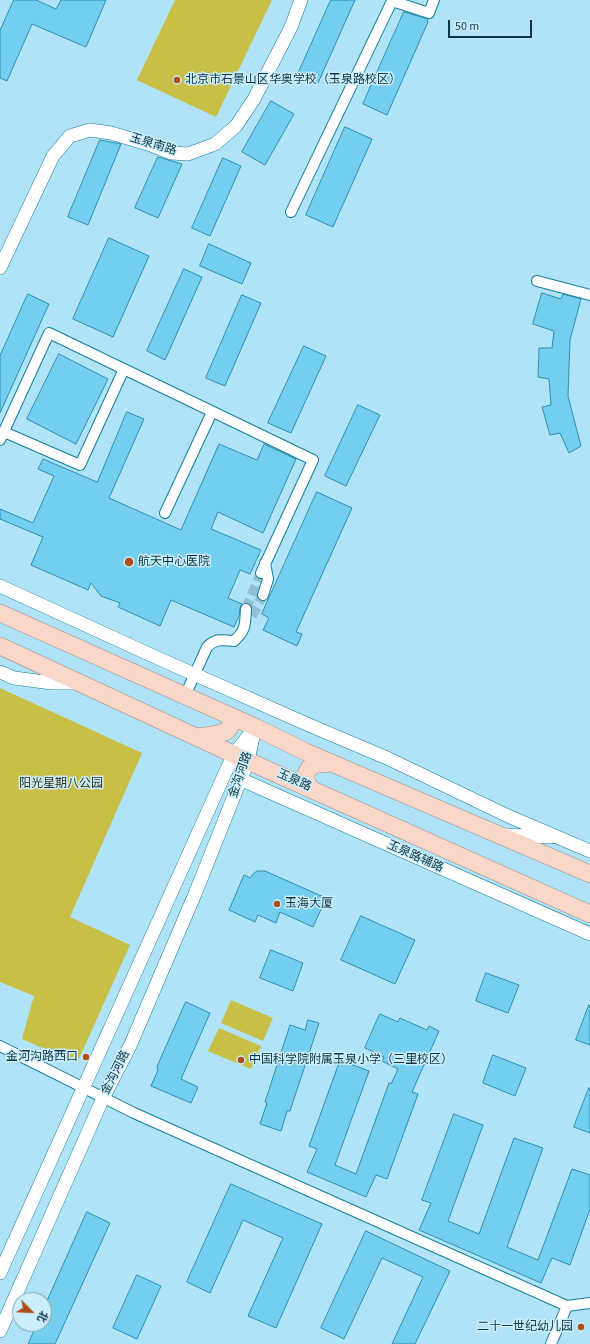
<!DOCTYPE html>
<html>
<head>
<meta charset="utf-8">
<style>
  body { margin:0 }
  #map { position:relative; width:590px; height:1344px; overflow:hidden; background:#b0e3f8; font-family:"Source Sans 3","Noto Sans SC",sans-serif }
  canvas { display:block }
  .north { position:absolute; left:12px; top:1292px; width:40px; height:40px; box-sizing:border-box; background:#cceefb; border:1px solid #80a4b1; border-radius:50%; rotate:114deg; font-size:11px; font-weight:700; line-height:16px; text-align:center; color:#0d3542 }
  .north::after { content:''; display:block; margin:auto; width:14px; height:18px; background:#b04d16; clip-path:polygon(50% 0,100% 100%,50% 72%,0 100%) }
  .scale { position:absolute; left:448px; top:20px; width:84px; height:18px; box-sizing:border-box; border:2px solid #0d3542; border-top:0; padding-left:5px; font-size:12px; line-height:14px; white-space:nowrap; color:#0d3542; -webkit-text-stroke:3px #cceefb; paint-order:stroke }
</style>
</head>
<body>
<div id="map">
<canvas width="590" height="1344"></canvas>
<div class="north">北</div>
<div class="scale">50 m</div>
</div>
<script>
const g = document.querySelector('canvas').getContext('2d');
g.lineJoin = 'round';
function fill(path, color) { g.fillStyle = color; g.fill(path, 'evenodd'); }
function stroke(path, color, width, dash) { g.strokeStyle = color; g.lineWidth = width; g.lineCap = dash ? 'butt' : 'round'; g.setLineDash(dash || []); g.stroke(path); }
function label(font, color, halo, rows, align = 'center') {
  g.font = font + ' "Source Sans 3","Noto Sans SC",sans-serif'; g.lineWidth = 3; g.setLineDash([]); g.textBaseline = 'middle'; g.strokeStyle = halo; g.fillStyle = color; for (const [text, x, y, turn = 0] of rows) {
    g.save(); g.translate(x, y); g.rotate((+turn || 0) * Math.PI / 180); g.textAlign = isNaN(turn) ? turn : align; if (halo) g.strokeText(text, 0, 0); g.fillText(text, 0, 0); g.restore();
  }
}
fill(new Path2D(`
  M175,0H272L216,117L137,80Z
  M0,688L142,753L70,917L130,945L77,1063L22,1039L34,996L0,982Z
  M231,1000L273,1018L263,1041L221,1023Z
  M219,1028L261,1046L251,1069L208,1051Z`), '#c8bf47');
const building = new Path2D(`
  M14,0H36L56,9L61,0H106L86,47L32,24L7,81L0,78V31Z
  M331,0H355L318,83L298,74Z
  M404,12L428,19L427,21L428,22L387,115L363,104Z
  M271,101L294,114L265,165L242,152Z
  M345,127L372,139L333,227L306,215Z
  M100,140L121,144L88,225L68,217Z
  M158,157L182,164L158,218L135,208Z
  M223,158L241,166L210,236L192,228Z
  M109,238L149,256L113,337L73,319Z
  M209,244L251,263L242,284L200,266Z
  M184,269L202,277L165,360L147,351Z
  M542,293L561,299L563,294L581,299L570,340L568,396L581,446L569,453L560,433L550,435L542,407L551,405L549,379L538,377L539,348H552L554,331L533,324Z
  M28,294L49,304L0,413V356Z
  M242,295L261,303L225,386L206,378Z
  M304,346L326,356L291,433L268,423Z
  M59,354L108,379L76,444L27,419Z
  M358,405L380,415L346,486L325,476Z
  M127,412L144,419L109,498L181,530L219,444L257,460L264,444L296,459L263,533L218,512L211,529L261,550L250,574L240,570L228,598L242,604L240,608L239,616L234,627L171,600L160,626L118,607L120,603L101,596L91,583L88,590L31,565L43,537L0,519V509L33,523L54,476L38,469L43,459L97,482Z
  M317,492L352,508L296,632L302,634L297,646L263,630L269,618L262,614Z
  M258,871H265L326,898L313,927L280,912L276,923L258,915L255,922L229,910L244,875L250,878L254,873Z
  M361,916L415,940L395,984L341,960Z
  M271,950L303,963L293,991L260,978Z
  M486,973L519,985L508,1013L476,1001Z
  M186,1002L210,1013L181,1079L198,1087L191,1103L151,1086L158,1070L157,1067Z
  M589,1005L590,1006V1045L576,1040Z
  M380,1014L398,1022L400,1018L427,1030L429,1026L439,1031L412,1092L418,1094L387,1179L376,1175L366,1197L307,1172L317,1149L309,1146L340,1060L369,1071L335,1165L356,1174L389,1083L391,1084L398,1069L382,1061L384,1057L365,1048Z
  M308,1020L319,1023L290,1111H287L281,1131L260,1124L267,1103L265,1102L290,1025L305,1030Z
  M493,1055L526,1068L515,1096L483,1083Z
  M589,1088H590V1133L574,1127Z
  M454,1114L483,1125L448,1221L479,1234L514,1138L543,1148L507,1247L538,1260L572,1169L590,1175V1209L570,1265L552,1258L541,1283L419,1230L431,1203L422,1200Z
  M231,1184L322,1224L276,1328L248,1316L283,1238L243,1220L210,1293L187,1282Z
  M87,1212L110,1223L55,1344H28L37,1324H44V1308Z
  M366,1231L450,1271L415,1344H392L423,1277L382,1258L344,1339L321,1328Z
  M137,1275L161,1286L137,1339L113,1328Z`);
fill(building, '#73cef0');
stroke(building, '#2e8eae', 1);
stroke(new Path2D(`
  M246,609L261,573
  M252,616L263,595`), '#8fc0d4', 10, [10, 5]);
const minor = new Path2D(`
  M291,212L392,1L429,13L434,0
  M537,281L590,295
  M4,432L80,465L124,369
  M0,440L49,333L313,460L261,573
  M165,513L212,412
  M263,595L268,579L265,563
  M185,696L207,647C216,638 222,640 234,641C246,630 245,625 246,609
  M0,1046L134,1113L567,1306L590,1303
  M551,1344L567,1306`);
const tertiary = new Path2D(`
  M0,268L53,156L70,136L90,130L111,133L151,145L171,153L188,154L215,144L236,126L254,99L291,27L301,0
  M0,586L162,660L309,725L387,758L508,816L590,851
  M0,672L14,678L52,683H77
  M240,779L590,934
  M506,835L551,837
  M0,1273L226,771L234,754L253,730
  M0,1331L103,1098L130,1046L195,894L248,761L255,727`);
const primary = new Path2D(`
  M0,613L255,727L306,752L590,874
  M0,646L248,761L590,914
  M197,737L213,735L227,731L232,723L228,715
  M309,787L305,776L309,768L317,764L332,763`);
stroke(minor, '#147d9c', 12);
stroke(tertiary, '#147d9c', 14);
stroke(primary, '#a38d82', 18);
stroke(minor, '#fff', 10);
stroke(tertiary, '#fff', 13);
stroke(primary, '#f8d7c9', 17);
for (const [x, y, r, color] of [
  [177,80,4,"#b04d16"],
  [129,562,5,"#b04d16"],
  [277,904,4,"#b04d16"],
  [86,1057,4,"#b04d16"],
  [241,1060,4,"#b04d16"],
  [581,1327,4,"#b04d16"]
]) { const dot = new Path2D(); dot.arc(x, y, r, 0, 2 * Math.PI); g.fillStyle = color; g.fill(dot); stroke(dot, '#cceefb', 1.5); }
label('12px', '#0d3542', '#cceefb', [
  ["北京市石景山区华奥学校（玉泉路校区）",185,80],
  ["航天中心医院",138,562],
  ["玉海大厦",285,904],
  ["金河沟路西口",78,1057,"right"],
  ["中国科学院附属玉泉小学（三里校区）",249,1060],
  ["二十一世纪幼儿园",573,1327,"right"]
], 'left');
label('12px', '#0d3542', '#cceefb', [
  ["玉泉南路",153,145,17],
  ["金沟河路",241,775,-71],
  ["玉泉路",294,781,24],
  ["玉泉路辅路",415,857,24],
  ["金沟河路",116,1073,-63]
]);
label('12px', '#323018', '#cceefb', [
  ["阳光星期八公园",61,784]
]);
</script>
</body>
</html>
